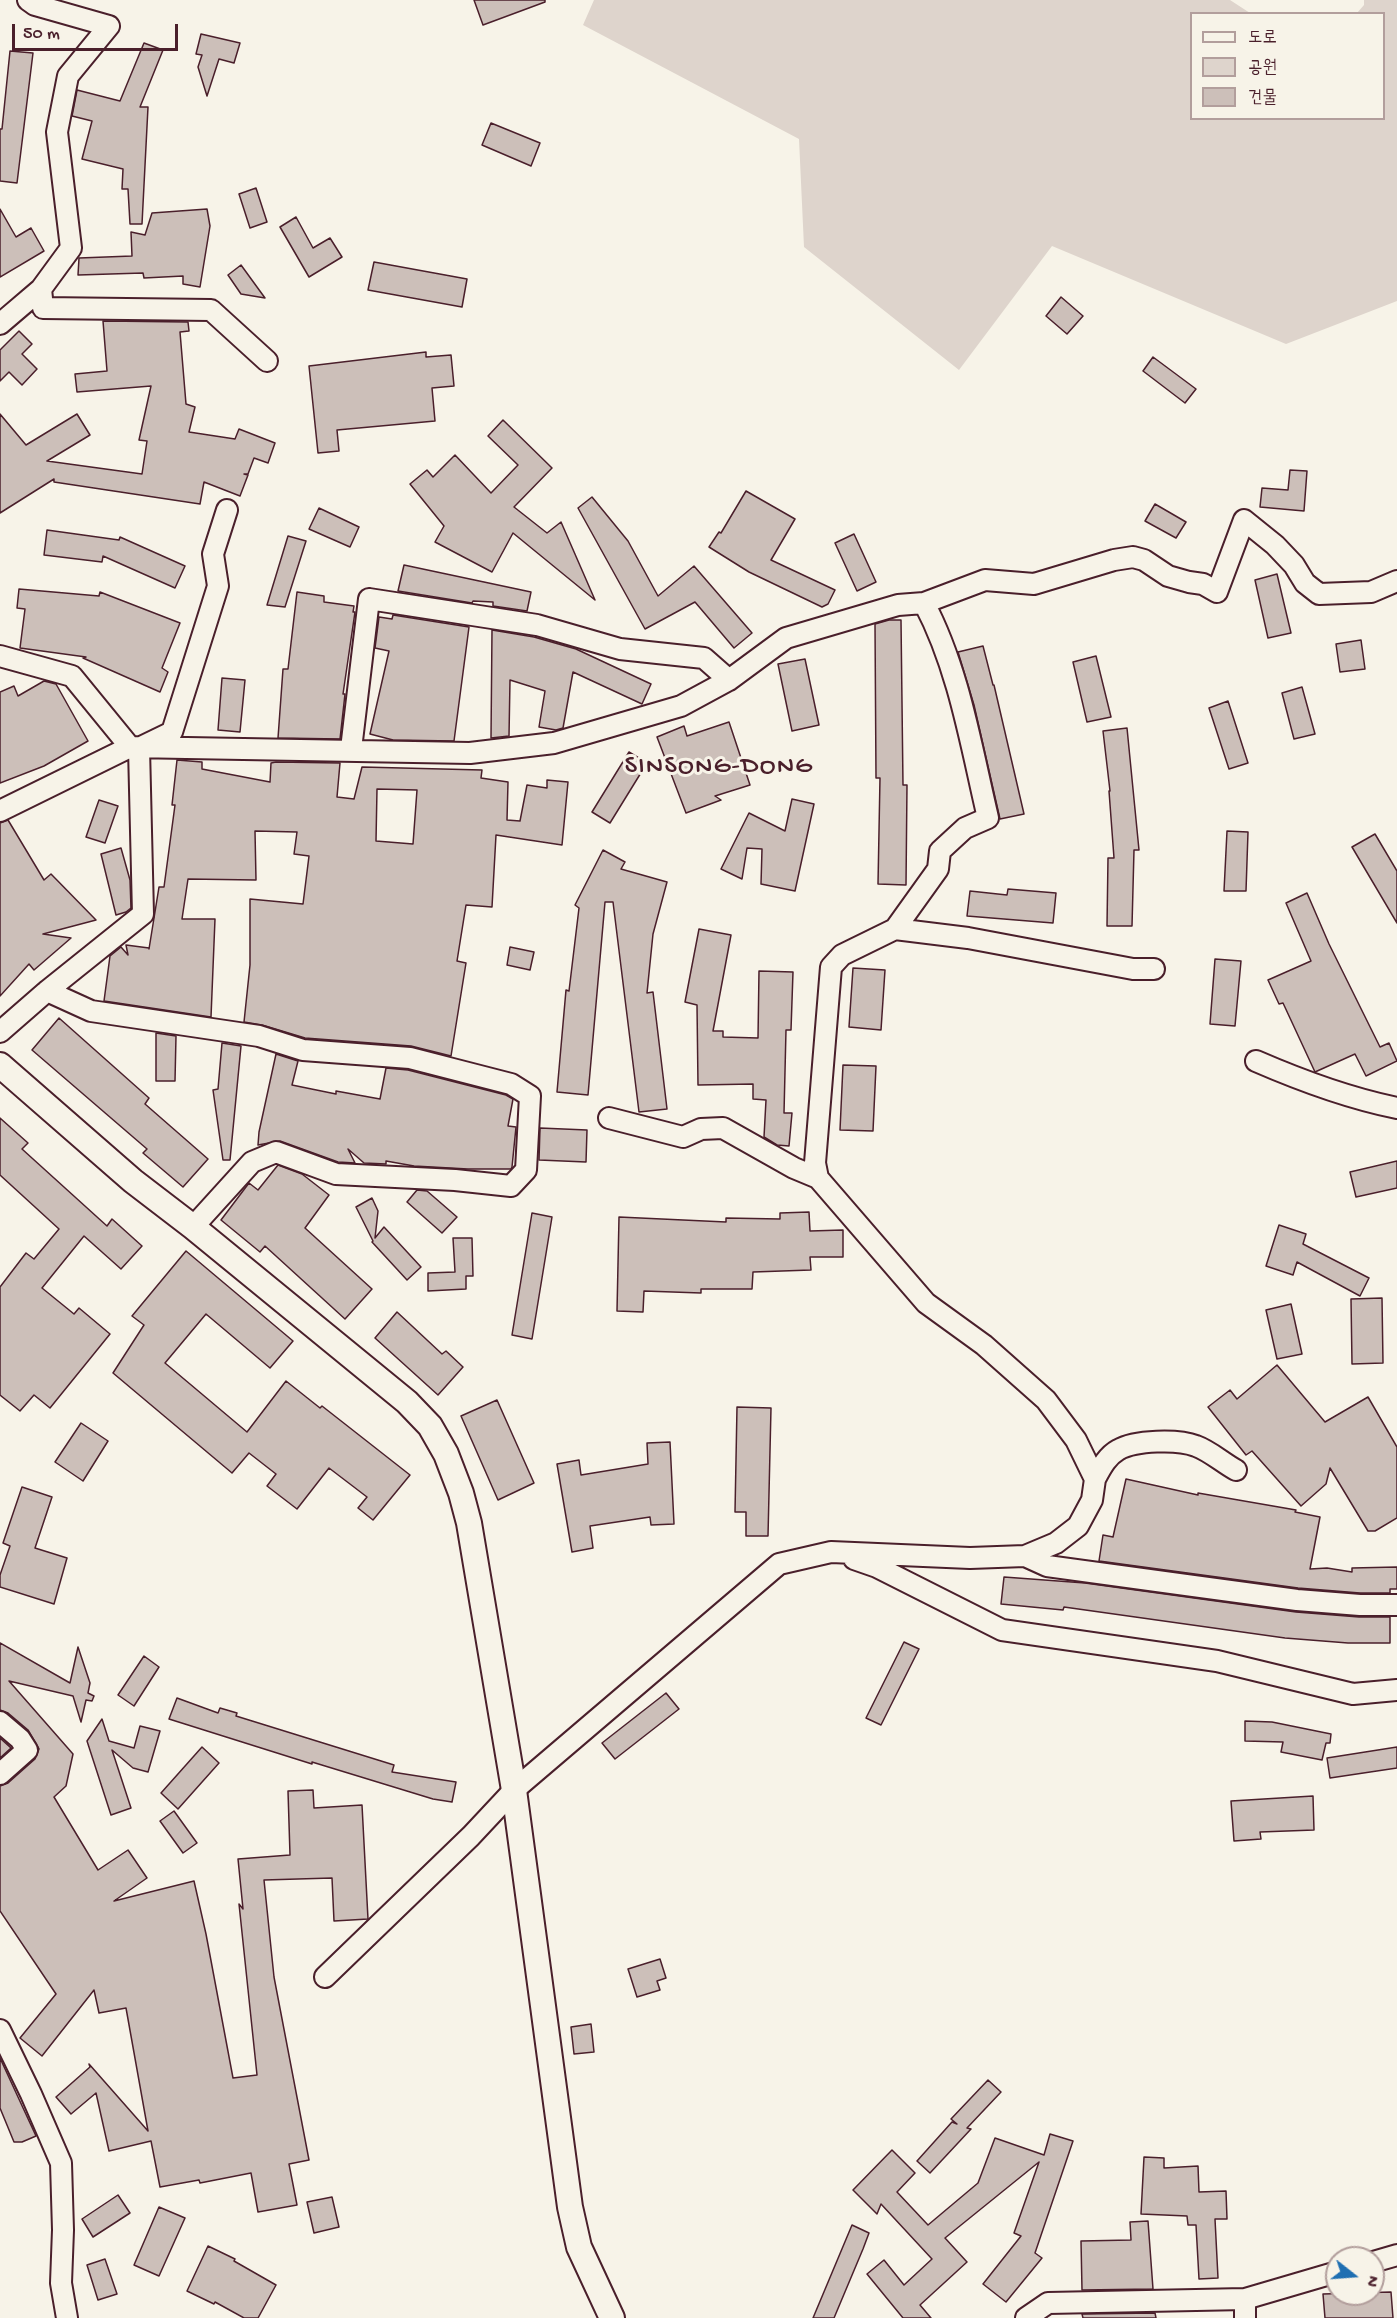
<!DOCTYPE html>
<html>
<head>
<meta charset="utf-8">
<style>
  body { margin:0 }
  #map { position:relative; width:1397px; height:2318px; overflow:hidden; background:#f7f3e8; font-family:"Gochi Hand","Poor Story",sans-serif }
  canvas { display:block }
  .legend { position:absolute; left:1190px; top:12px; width:195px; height:108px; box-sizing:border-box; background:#f7f3e8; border:2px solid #b29e9c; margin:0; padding:8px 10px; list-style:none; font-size:18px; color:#4a1f2b }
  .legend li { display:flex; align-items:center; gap:12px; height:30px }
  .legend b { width:30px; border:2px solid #b29e9c }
  .north { position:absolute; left:1325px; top:2246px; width:60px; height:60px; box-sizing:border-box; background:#f7f3e8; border:2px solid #b29e9c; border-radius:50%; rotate:107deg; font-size:16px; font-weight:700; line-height:24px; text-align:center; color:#4a1f2b }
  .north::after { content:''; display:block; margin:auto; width:21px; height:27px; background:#1f6fb2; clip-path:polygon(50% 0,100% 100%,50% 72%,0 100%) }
  .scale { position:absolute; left:12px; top:24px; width:166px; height:27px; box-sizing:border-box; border:3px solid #4a1f2b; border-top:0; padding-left:8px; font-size:18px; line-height:21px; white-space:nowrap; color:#4a1f2b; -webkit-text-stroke:4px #f7f3e8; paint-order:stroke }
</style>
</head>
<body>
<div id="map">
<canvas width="1397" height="2318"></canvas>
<ul class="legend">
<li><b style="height:8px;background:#f7f3e8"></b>도로</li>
<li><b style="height:16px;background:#ded4cc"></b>공원</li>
<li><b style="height:16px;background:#ccbfb9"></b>건물</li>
</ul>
<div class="north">N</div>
<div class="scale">50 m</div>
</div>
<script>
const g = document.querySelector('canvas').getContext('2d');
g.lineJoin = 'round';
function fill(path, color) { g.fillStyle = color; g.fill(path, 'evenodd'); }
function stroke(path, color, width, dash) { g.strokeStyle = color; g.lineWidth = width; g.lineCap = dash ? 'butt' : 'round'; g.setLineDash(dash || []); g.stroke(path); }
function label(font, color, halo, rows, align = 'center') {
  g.font = font + ' "Gochi Hand",sans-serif'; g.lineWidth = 6; g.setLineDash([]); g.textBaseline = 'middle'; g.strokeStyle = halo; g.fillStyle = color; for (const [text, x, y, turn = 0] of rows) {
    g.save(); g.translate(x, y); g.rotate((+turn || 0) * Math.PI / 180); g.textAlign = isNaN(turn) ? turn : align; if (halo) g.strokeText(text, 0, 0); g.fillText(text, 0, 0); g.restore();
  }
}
fill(new Path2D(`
  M594,0H1230L1250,13L1192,14V118H1384V14L1357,13L1364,5V0H1397V301L1286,344L1052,246L959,370L804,247L799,139L583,25Z`), '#ded4cc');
const building = new Path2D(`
  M474,0H545V2L483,25Z
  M201,34L240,43L234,63L219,59L207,96L198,67L202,55L196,54Z
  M144,43L163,50L140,107H148L142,224H130L128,189H122L123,169L82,159L92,121L72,116L77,90L120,101Z
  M10,51L33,53L17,183L0,181V129H2Z
  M491,123L540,143L531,166L482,145Z
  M256,188L267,222L250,228L239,194Z
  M0,209L16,237L31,228L44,251L0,277Z
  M207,209L210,226L200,287L183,284V276L144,278L143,273L78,275L79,258L132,256L131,232L145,235L152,213Z
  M296,217L313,248L330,238L342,257L309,277L280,227Z
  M374,262L467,279L462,307L368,290Z
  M241,265L265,298L241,294L228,275Z
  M1061,297L1083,316L1067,334L1046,316Z
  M103,321L188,322L189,331L180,332L186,404L195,407L189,432L235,439L239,429L275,443L268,463L254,458L248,474H244L248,475L240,496L204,482L200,504L54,482V479L0,513V414L26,445L77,414L90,435L47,461L142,474L147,441L139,440L151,386L77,392L75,374L107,371Z
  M19,331L32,344L22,354L37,369L22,385L9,372L0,381V350Z
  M426,352V357L451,355L454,386L432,388L435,421L337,430L339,451L318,453L309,366Z
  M1153,357L1196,389L1185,403L1143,371Z
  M503,420L552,468L514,507L547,533L561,522L595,600L513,533L492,572L435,542L444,526L410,484L427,470L433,477L455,455L491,493L518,465L488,436Z
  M1290,470L1307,471L1304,511L1260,507L1262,488L1288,490Z
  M746,491L795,519L771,560L835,590L828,604L822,607L749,572L709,547L719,532L721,533Z
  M592,497L628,541L658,596L694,566L752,633L734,648L695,602L645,629L578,508Z
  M1155,504L1186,522L1176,538L1145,521Z
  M319,508L359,527L350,547L309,529Z
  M47,530L119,540L120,537L185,566L175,588L103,556L102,562L44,555Z
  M854,534L876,582L857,591L835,543Z
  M288,536L306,541L285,607L267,605Z
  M404,565L531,592L527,611L493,606V602L473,601L472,603L398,591Z
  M1277,574L1291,633L1268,638L1255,580Z
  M19,589L99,596L100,592L180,623L162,668L168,672L160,692L83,658L86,657L20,648L25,609L17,608Z
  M297,592L324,596V602L354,606L353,612H355L343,694H345L340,739L278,738L283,669H288Z
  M393,615L469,627L454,741L393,740L370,734L389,651L375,648L379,617L392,619Z
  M889,620H901L903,785H907L906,885L878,884L880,778H876L875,624Z
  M492,630L534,637L576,649L651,684L642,704L573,672L563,728L556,730L539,727L545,691L510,680L509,736L491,738Z
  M1361,640L1365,669L1340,672L1336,644Z
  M983,646L993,685H994L1024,814L1000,819L974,705L958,652Z
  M1096,656L1111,717L1087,722L1073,662Z
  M805,659L819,725L792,731L778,664Z
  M222,678L245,680L240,732L218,730Z
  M44,681L56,684L88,741L44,766L0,783V692L14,686L18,696Z
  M1302,687L1315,734L1294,739L1282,693Z
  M1228,701L1248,763L1229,769L1209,708Z
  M729,722L750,785L715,796L721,800L686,813L657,737L684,726L687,736Z
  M1127,728L1139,850H1134L1132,926H1107L1108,858H1114L1109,791H1110L1103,731Z
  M629,752L647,763L610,823L592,812Z
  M177,760L202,762V769L270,782L271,763L276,762L340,763L337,797L354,799L362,767L482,770L481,778L508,782L507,820L520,821L527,785L547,788V780L568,782L562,845L496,835L492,907L466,905L457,961L466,963L451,1056L411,1046L305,1038L262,1025L244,1022L250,965V899L303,904L309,856L294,854L297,832L255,831L256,880L188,879L182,919H215L211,1017L104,1001L110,956L121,947L128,955L126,945L149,948V949L159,887H164L175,805H172ZM377,789L417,790L413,844L376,841Z
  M792,799L814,804L795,891L761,884L762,849L747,848L742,879L721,869L749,813L785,831Z
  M99,800L118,806L105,843L86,837Z
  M8,820L44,880L51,874L96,920L43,934L71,938L34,970L29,964L0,996V823Z
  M1227,831L1248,832L1246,891H1224Z
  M1375,834L1397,871V923L1352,847Z
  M121,848L130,880L131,908L126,912L116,915L101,854Z
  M603,850L625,862L621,869L667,882L653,934L647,993L653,992L667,1109L639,1112L613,902H605L588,1095L557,1092L566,990L569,991L579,908L575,905Z
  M1008,889L1056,893L1053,923L967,916L970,891L1007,895Z
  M1307,893L1329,944L1380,1047L1389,1043L1397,1061L1366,1076L1355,1054L1315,1072L1283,1003L1279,1004L1268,980L1311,961L1286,903Z
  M699,929L731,935L713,1031H723V1037L758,1038L759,971L793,972L791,1030H786L784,1113H792L789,1146L777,1145L764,1137L766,1100L753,1099V1084L698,1085L697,1005L685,1002Z
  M510,947L534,952L530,970L507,965Z
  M1215,959L1241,961L1235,1026L1210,1024Z
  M853,968L885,970L881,1030L849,1027Z
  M59,1018L149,1098L145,1104L208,1159L183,1187L143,1153L147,1149L32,1050Z
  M156,1033L176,1036L175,1081H156Z
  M222,1043L241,1046L230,1160H223L213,1090L218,1089Z
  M276,1054L298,1061L292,1085L336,1094V1091L380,1099L386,1068L408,1070L506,1095L513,1099L508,1126L516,1127L512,1167L511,1169H468L414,1166L386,1161V1164L364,1163L348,1149L355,1163L338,1162L280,1141L258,1145L259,1132Z
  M843,1065L876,1066L873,1131L840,1130Z
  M0,1118L28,1143L22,1149L107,1226L112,1219L142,1246L121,1269L84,1236L42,1288L74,1314L79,1308L110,1334L50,1408L34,1395L20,1411L0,1395V1287L26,1253L34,1259L59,1229L0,1175Z
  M540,1128L587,1130L586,1162L539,1160Z
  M1397,1161V1188L1356,1197L1350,1172Z
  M278,1165L302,1174L329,1195L305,1228L372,1289L345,1319L265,1246L260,1252L221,1220L249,1183L258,1190Z
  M417,1190L427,1191L457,1217L442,1233L407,1202Z
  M372,1198L378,1211L375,1238L384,1227L421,1267L407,1280L372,1242L373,1241L356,1207Z
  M809,1212L810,1231L843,1230V1257H810L811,1270L753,1272L752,1289H701V1293L644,1291L643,1312L617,1311L619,1217L726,1222V1218L780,1219V1213Z
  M532,1213L552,1217L532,1339L512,1335Z
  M1279,1225L1306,1234L1303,1244L1369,1278L1360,1296L1297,1262L1293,1275L1266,1266Z
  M453,1238H472L473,1276H466V1289L428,1291V1273L455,1272Z
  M186,1251L293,1341L270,1368L206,1314L165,1363L247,1432L286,1381L320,1408L322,1406L410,1475L373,1520L358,1508L367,1497L329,1468L297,1509L267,1486L276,1474L249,1453L232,1473L113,1373L144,1325L132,1316Z
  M1382,1298L1383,1363L1352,1364L1351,1299Z
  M1291,1304L1302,1354L1277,1359L1266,1310Z
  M397,1312L442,1354L446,1351L463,1367L438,1395L375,1338Z
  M1277,1365L1325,1422L1368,1397L1397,1447V1518L1375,1531H1368L1330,1468L1326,1484L1301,1506L1252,1451L1246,1455L1208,1407L1230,1390L1237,1399Z
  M497,1400L534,1483L498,1500L461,1416Z
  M737,1407L771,1408L768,1536H746V1512H735Z
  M81,1423L108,1441L83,1481L55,1462Z
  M670,1442L674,1524L651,1525L650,1517L590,1526L593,1548L572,1552L557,1464L579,1460L581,1475L648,1464L647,1443Z
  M1126,1479L1198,1495V1493L1296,1510L1295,1512L1320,1517L1310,1569L1327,1568L1352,1572V1568L1397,1567V1589H1390V1593H1360L1298,1588L1099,1561L1103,1535L1113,1537Z
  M22,1487L52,1497L35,1548L67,1558L54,1604L0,1587V1575L10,1546L3,1543Z
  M1004,1577L1085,1583L1296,1612L1359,1617H1390V1643H1348L1285,1638L1064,1607L1063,1610L1001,1604Z
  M904,1642L919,1649L881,1725L866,1718Z
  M0,1643L70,1683L78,1647L90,1683L88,1693L94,1696L92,1701L86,1700L81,1722L73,1696L9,1681L73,1754L66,1786L54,1797L98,1870L128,1850L147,1878L114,1901L194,1881L206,1934L233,2078L257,2075L239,1904L243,1909L238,1859L290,1855L288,1791L313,1790L314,1808L362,1805L368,1919L334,1921L332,1878L264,1880L274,1977L309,2160L289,2164L297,2205L258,2212L251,2173L200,2183L199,2180L160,2187L151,2141L109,2151L96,2093L71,2114L56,2097L90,2067L89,2064L148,2131L126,2008L99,2013L94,1990L42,2056L20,2038L56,1994L0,1911V1786L8,1783L35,1759L39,1749L28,1730L8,1713L0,1710Z
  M144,1656L159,1667L134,1706L118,1695Z
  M666,1693L679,1709L615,1759L602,1743Z
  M177,1698L218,1713L220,1708L237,1713L236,1716L394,1765L392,1772L456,1782L452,1802L433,1799L312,1762V1764L169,1719Z
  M102,1719L109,1741L134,1748L140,1726L160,1731L148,1772L133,1768L112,1750L131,1808L111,1815L87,1741Z
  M1245,1721L1272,1722L1331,1734L1330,1743H1326L1322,1760L1281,1752L1283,1742L1245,1741Z
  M0,1738L11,1748L0,1758Z
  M202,1747L219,1763L178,1809L161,1793Z
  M1397,1747V1768L1330,1778L1327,1758Z
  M1313,1796L1314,1830L1260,1832L1261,1839L1234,1841L1231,1801Z
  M174,1811L197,1843L183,1853L160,1821Z
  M660,1959L666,1978L657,1981L660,1990L637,1997L628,1969Z
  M591,2024L594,2052L574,2054L571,2027Z
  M0,2058L36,2136L22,2142H14L0,2108Z
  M988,2080L1001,2092L967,2128L971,2129L930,2173L917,2161L952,2122L957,2124L951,2119Z
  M1050,2134L1073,2141L1035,2253L1042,2258L1006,2302L983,2284L1021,2236L1014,2233L1039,2162L945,2238L967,2262L920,2305L931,2318H903L867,2274L884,2260L904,2285L932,2259L881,2204L877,2214L853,2190L892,2150L915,2173L897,2192L928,2225L978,2183L995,2138L1044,2155Z
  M1144,2157L1164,2158V2168L1198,2166L1199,2192L1226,2191L1227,2219H1215L1218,2278L1199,2279L1196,2225H1188L1187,2216L1141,2214Z
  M118,2195L130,2213L93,2237L82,2219Z
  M332,2197L339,2227L314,2233L307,2202Z
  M159,2207L185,2218L159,2276L134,2265Z
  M1148,2221L1153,2289L1082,2290L1081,2241L1131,2240L1130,2222Z
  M852,2225L869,2233L863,2249L834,2318H813Z
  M208,2246L235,2259L234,2261L276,2285L258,2318H244L215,2302L214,2304L187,2291Z
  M105,2259L117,2294L98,2300L87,2265Z
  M1391,2292L1393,2318H1325L1323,2294Z
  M1155,2313L1156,2318H1083L1082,2314Z`);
fill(building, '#ccbfb9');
stroke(building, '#4a1f2b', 1.5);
const minor = new Path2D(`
  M28,0L35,5L109,26L68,76L57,132L71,248L41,289L43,308L211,310L267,361
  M0,324L41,289
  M0,656L72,676L130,747L470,753L554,743L681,706L729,680L786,638L898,605L924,603L985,580L1034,584L1114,560L1133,557L1144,560L1168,576L1189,582L1203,584L1217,592L1244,520L1275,545L1294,565L1305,583L1319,594L1371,592L1397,581
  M351,749L369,599L537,625L620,649L704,658L729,680
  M0,811L130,747
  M895,929L938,869L940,851L965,828L988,818C971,746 959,669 924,603
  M47,991L91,1011L259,1036L303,1050L410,1058L511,1084L530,1096L526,1170L511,1186L455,1180L336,1174L276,1152L252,1162L193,1227
  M0,1032L47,991L143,914L139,748L172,732L218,586L213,554L227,510
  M1256,1061C1302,1081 1348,1098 1397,1108
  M609,1118L683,1137L701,1129L723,1128L794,1168L818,1178
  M1095,1479C1101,1468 1107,1456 1118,1450C1135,1440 1178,1439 1196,1446C1210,1451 1223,1463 1236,1470
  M1025,1556L1047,1566L1186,1585L1297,1600L1360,1605H1397
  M854,1559L877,1567L1002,1630L1217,1661L1353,1694L1397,1690
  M0,1722L20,1739L27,1750L0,1774
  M325,1977L471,1836L514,1790L779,1564L831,1552L970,1558L1025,1556L1056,1543L1078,1526L1092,1500L1095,1479L1076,1440L1046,1400L984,1345L926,1303L818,1178L815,1163L831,967L842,955L895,929L968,938L1133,969H1154
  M0,2030L31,2094L61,2163L63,2230L61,2283L67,2318
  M1373,2262L1397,2255
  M1026,2318L1048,2303L1245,2299L1337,2272
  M1245,2318V2299`);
const tertiary = new Path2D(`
  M0,1065L133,1181L193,1227L407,1402L430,1426L446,1454L461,1493L469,1523L514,1790L570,2207L579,2247L612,2318`);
stroke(minor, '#4a1f2b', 24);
stroke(tertiary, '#4a1f2b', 28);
stroke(minor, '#f7f3e8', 20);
stroke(tertiary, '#f7f3e8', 24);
g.letterSpacing = '1.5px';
label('26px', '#4a1f2b', '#f7f3e8', [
  ["SINSONG-DONG",719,768]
]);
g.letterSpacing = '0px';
</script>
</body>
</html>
